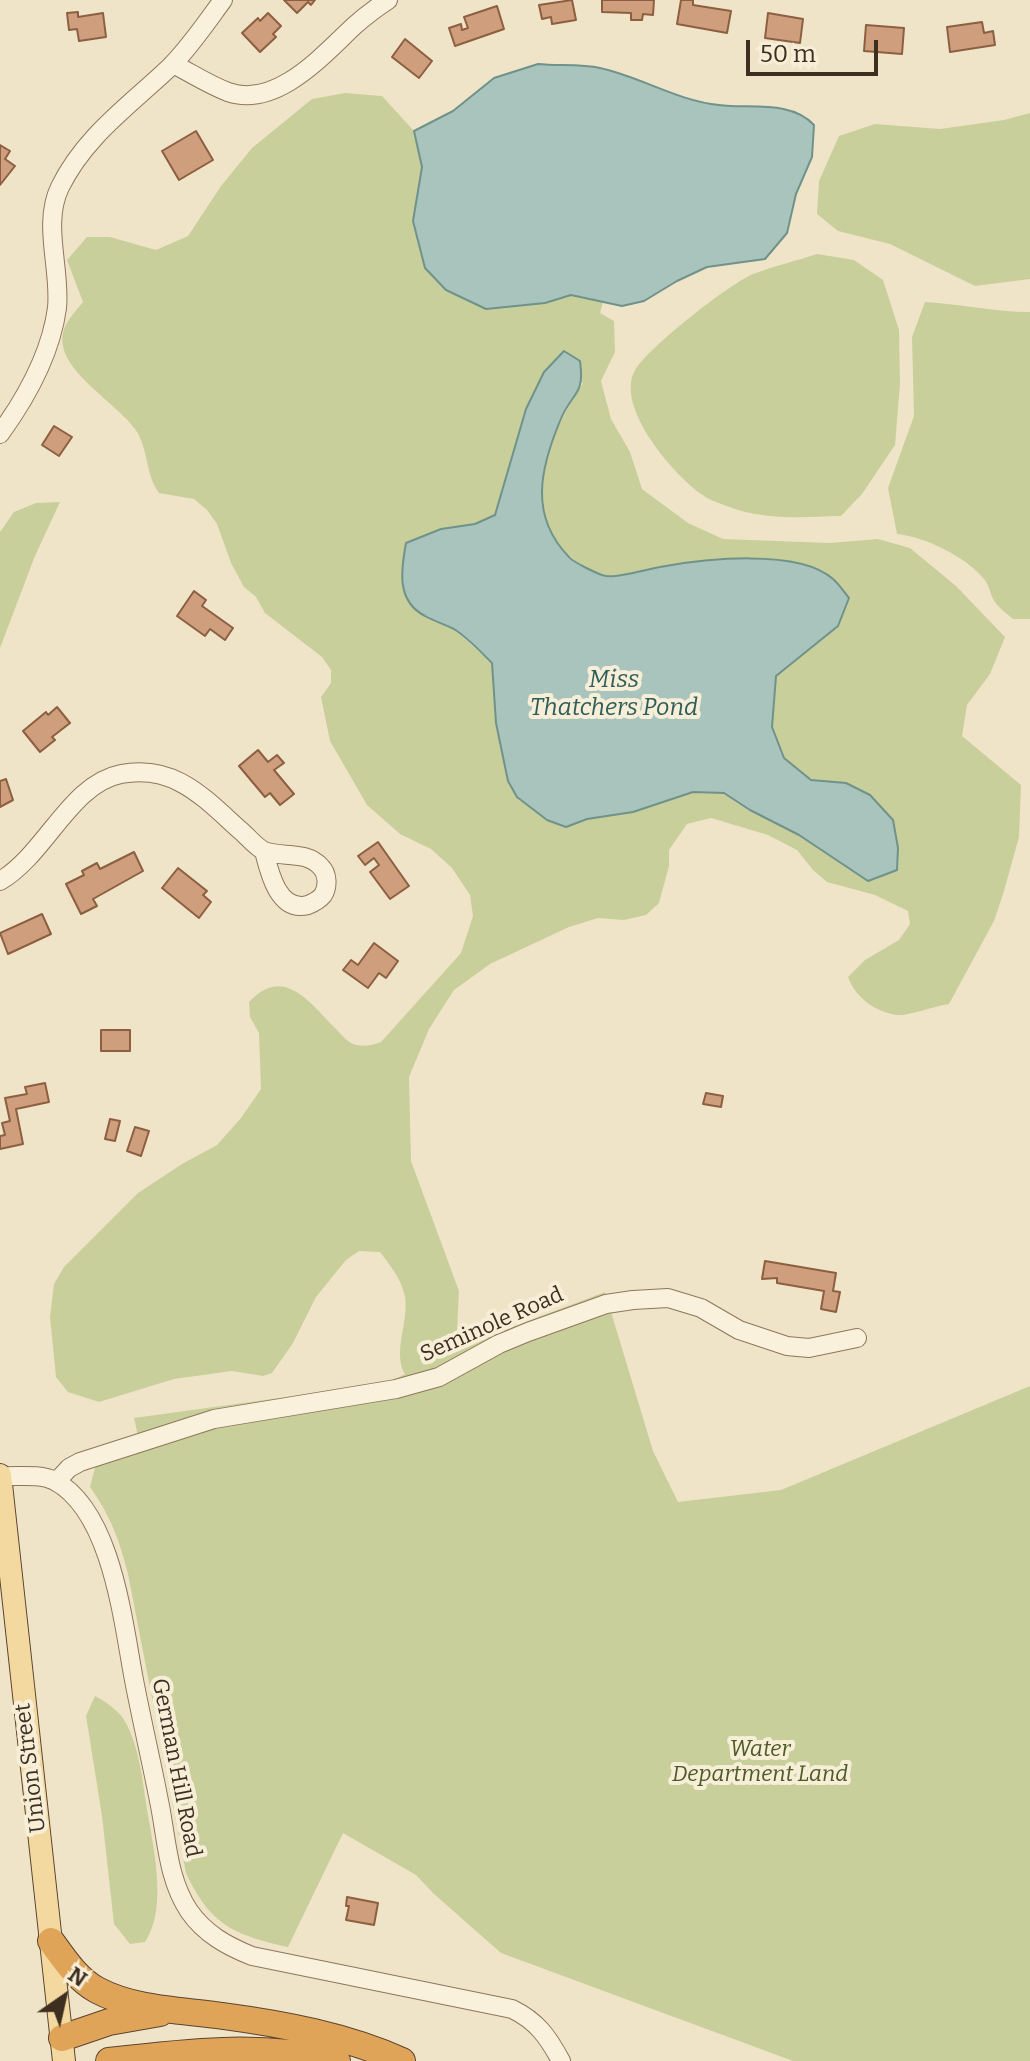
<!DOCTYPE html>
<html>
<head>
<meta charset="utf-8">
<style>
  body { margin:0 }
  #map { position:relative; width:1030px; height:2061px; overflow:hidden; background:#f0e4c8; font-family:Bitter,serif }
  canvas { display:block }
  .north { position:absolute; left:24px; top:1957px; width:80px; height:80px; -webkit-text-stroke:6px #f7eed8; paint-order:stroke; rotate:34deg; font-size:22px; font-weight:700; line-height:32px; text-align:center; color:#3d2e20 }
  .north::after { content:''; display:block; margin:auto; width:28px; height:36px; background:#3d2e20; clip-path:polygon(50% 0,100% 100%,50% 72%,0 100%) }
  .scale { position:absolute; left:746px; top:40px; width:132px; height:36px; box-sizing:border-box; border:4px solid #3d2e20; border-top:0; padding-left:10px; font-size:24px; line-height:28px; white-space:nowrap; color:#3d2e20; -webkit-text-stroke:6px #f7eed8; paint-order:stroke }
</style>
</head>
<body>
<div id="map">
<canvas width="1030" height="2061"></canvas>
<div class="north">N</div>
<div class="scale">50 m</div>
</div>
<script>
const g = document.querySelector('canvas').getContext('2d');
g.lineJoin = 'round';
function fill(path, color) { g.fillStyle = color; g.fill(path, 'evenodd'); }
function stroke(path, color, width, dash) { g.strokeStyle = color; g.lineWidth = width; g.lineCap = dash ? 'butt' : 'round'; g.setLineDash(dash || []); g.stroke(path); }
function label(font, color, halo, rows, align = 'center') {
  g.font = font + ' Bitter,serif'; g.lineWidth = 8; g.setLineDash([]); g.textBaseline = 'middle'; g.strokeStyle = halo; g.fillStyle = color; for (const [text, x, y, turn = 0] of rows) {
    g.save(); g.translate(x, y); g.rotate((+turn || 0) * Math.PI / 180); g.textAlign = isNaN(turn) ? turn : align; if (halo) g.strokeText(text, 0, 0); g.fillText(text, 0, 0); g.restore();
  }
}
fill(new Path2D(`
  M345,93L382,96L414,131L422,167L413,221L425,268L446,289L486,309L545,303L571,295L603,302L600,313L614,321L615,352L601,381L611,419L630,452L642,489L688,523L723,539L830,543L878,539L910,548L956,586L1005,637L990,674L967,705L962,736L1021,785L1019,837L1004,891L994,921L949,1004C935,1006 909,1016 897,1015C875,1012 855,997 848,977L865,960L899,940L910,924L908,911L875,895L827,882L813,870L797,850L768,835L711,818L687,824L669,850V866L659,903L646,915L624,920L598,918L569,927L490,964L454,990L429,1029L409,1077L411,1161L459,1291L457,1331L452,1350L605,1292L653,1451L678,1502L781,1490L1030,1386V2061H793L501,1953L434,1894L416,1875L343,1833L288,1947C234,1935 210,1925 186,1873L128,1574C119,1539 111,1517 90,1487L96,1464L141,1450L134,1418L388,1383L405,1374C392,1353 409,1322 405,1297C402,1280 390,1265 380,1252L359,1251L346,1260L316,1297L293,1343L272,1373L263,1376L232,1371L174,1379L99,1402L68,1392L56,1377L50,1317L54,1284L64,1267L138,1193L182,1164L217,1145L241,1118L261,1089L259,1033L250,1017L249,1002C284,964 310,1003 336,1029C342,1035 348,1043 356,1045C364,1047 373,1045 381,1042L461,953L473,916L470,895L452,868L431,849L400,834L367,805L330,741L321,697L331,683V670L322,657L265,613L256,597L244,587L231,563L217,524L207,510L194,499L159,493C145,474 149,449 135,429C116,402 55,369 63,333C65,322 76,311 83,302L67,260L87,237H110L156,250L188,236L221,186L252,148L312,99ZM544,372L583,383C553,430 519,496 560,546C571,559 588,573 605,576C619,578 661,566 678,564C700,561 723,560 745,558L838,625L776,676L772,727L784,758L811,780L846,783L870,795L893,820L898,848L897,870L868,881L799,835L750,810L724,793L693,792L633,812L587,819L566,826L508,781L496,723L492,663L455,630L422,614L441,529L475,524L495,515L526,409Z
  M1030,113V279L975,286L890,244L838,231L817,214L819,181L839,136L875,124L940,129L1004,120Z
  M817,254L854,260L883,280L899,330L900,384L895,445L862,494L841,516C807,517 772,520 738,510C728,506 713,502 704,496C675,477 614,407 635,370C648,348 729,284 753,274C774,266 796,261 817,254Z
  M925,302C961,304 994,312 1030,312V619H1013C1007,614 999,608 995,602C990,595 990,586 984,579C966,557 926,537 897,534L888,488L914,416L912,337Z
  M60,502L35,556L0,648V532L14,512L36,503Z
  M95,1696C107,1702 121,1712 127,1725C139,1749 142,1776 146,1803C152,1842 169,1907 145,1942L130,1944L114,1924L102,1816L86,1716Z`), '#c9cf9b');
const water = new Path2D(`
  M538,64C558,66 581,64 600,68C641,77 678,101 719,105C750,109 791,100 814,125L812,157L796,194L787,233L765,259L707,267L677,281L644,301L622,306L571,295L545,303L486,309L446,290L425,268L413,221L422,167L414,131L453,111L494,78Z
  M564,351L580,361C585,397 572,391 560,421C540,469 529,516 569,557C573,562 599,575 606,576C619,578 647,569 660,567C703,559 799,548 833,579C839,584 844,592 849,598L838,626L776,676L772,727L784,758L811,780L846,783L870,795L893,820L898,848L897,870L868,881L799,835L750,810L724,793L693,792L633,812L587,819L566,827L547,820L517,797L508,781L496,723L492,663C480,651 468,638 454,629C444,624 434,621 425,616C396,601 401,570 406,543L441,529L475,524L495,515L526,409L544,372Z`);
fill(water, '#a9c4bc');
stroke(water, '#6f938a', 2);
const building = new Path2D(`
  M284,0H315L311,5L308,2L297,13Z
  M572,0L576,20L552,24L551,17L542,19L539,5Z
  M602,0H654L653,15L643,14L642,20H631V13L602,12Z
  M681,0H693V5L731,11L727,33L677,24Z
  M497,6L504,29L455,46L449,28L461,24L462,30L468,28L464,17Z
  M78,12V17L103,13L106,37L79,41L77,29L69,30L67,13Z
  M268,13L281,26L273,34L276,37L260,52L242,33L258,18L260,21Z
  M768,13L803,19L800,43L765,38Z
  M982,22L984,33L993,31L995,45L950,52L947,27Z
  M866,25L904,28L902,54L864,51Z
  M405,39L432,61L419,78L392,57Z
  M196,131L213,160L179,180L162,151Z
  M0,145L10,151L5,159L15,166L0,185Z
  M54,426L72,437L59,456L42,445Z
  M194,591L206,600L202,606L233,628L225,640L210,629L205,636L177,616Z
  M57,707L70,723L52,737L55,740L40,752L23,731L46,712L48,715Z
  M258,750L268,762L277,755L284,763L274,770L294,794L280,805L270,793L265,797L239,766Z
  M6,779L13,800L0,807V781Z
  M378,842L409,886L390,899L370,872L379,865L374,858L365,865L358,856Z
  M134,852L143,871L93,899L97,906L81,914L66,884L84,875L82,871L97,863L100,869Z
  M178,868L207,891L203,895L211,902L199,918L162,888Z
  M42,914L51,934L8,954L0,933Z
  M374,943L398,961L386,978L379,973L368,988L343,970L351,960L358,965Z
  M101,1030H130V1051H101Z
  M45,1083L49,1102L16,1109L23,1144L0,1149V1136L5,1135L2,1123L10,1121L5,1098L27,1094L25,1087Z
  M706,1093L723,1096L721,1107L703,1104Z
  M110,1119L120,1121L115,1141L105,1139Z
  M135,1127L149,1131L141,1156L127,1151Z
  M765,1261L836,1273L833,1291L840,1292L836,1312L821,1309L824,1291L777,1283V1278L762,1279Z
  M347,1897L378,1903L374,1925L346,1920L349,1906H346Z`);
fill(building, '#cf9f7d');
stroke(building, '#8d5f41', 2);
const minor = new Path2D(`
  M173,64C191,73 209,85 228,92C276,109 323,55 354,26C364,17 376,8 388,0
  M0,434C26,398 51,353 57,308C61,269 42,224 60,187C85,136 130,105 170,67C190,47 206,23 223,0
  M0,881C46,854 70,784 121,774C175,764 204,798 241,831C248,837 256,847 264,851C282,858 306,850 321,867C328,874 328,887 323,895C319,900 313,903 308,905C278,913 269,871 264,851
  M0,1476C17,1477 39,1473 55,1481C112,1512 123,1622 134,1680C142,1722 152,1764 160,1806C167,1842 168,1879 189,1911C205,1934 227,1946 252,1956L512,2009C537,2021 548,2037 561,2061
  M56,1482L69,1468L80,1462L214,1419L396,1389L439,1377L499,1344L528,1332L606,1304L633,1300L668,1298L701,1308L739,1330L787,1346L809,1348L857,1338`);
const major = new Path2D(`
  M0,1475L64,2061`);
const highway = new Path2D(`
  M51,1941C64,1959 77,1979 97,1990C134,2010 182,2010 223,2016C283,2024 347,2036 402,2061
  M62,2038L109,2022L160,2013
  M109,2061C185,2052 261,2043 337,2061`);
stroke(minor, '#8d765c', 20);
stroke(major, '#5b4430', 24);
stroke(highway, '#5b4430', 28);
stroke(minor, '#faf1dc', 18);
stroke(major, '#f3d9a0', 22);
stroke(highway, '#e0a458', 26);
label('22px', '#3d2e20', '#f7eed8', [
  ["Seminole Road",492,1325,-24],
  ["Union Street",31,1768,-97],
  ["German Hill Road",176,1768,79]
]);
label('italic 22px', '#4d5a26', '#f7eed8', [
  ["Water",760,1750],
  ["Department Land",760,1775]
]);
label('italic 24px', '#2f5d5a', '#f7eed8', [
  ["Miss",614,680],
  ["Thatchers Pond",614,708]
]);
</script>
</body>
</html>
